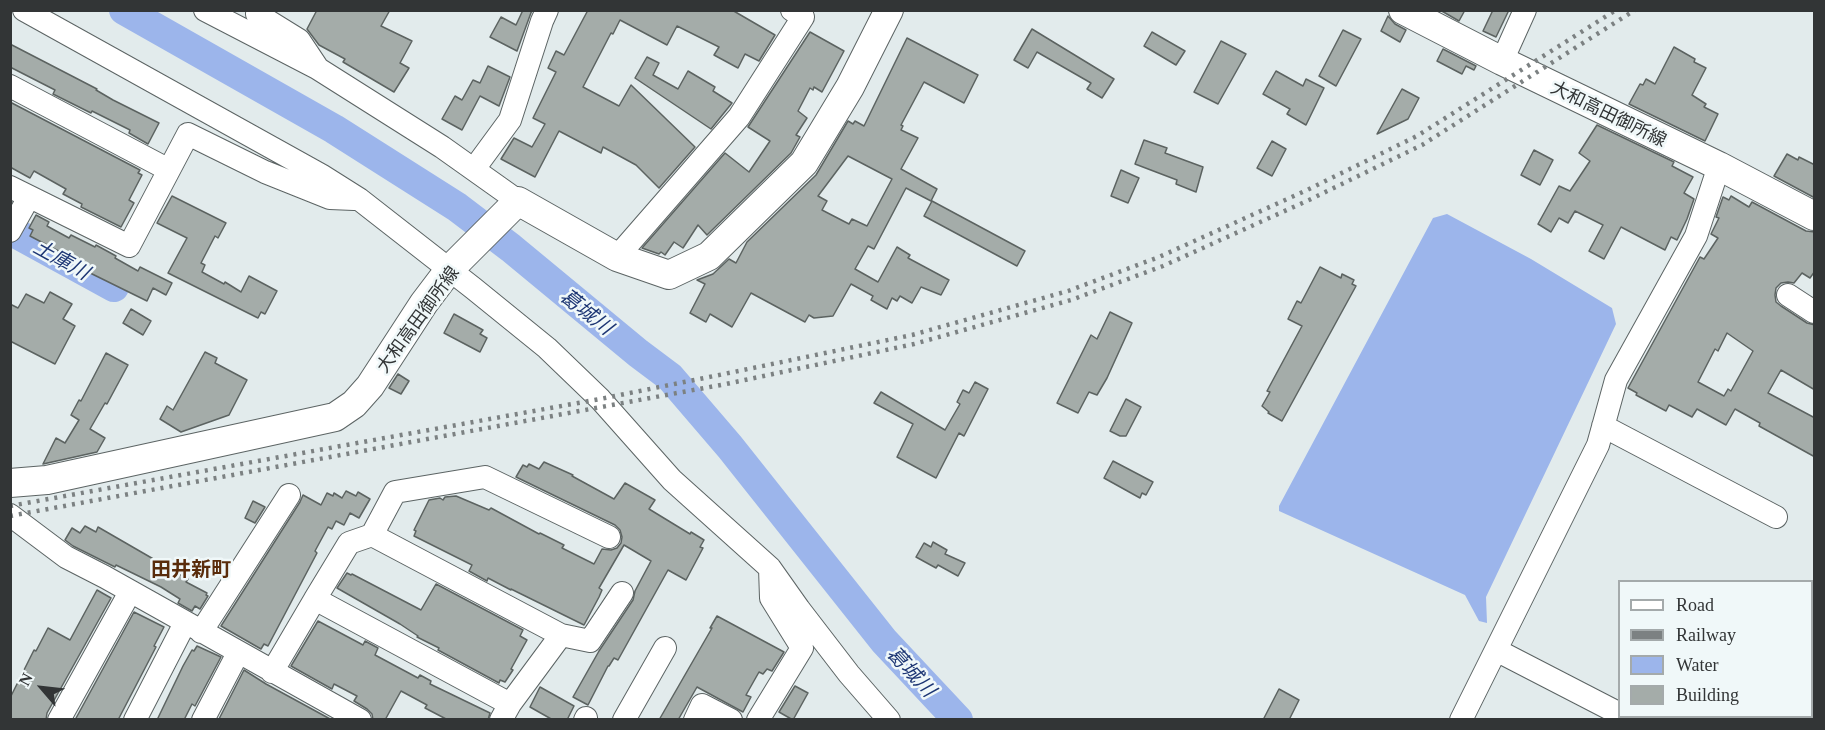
<!DOCTYPE html>
<html>
<head>
<meta charset="utf-8">
<style>
  body { margin:0 }
  #map { position:relative; width:1825px; height:730px; overflow:hidden; background:#e2ebec; font-family:Georgia,serif }
  canvas { display:block }
  .frame { position:absolute; inset:0; border:12px solid #323536; pointer-events:none }
  .legend { position:absolute; left:1618px; top:580px; width:195px; height:138px; box-sizing:border-box; background:#f0f8f9; border:2px solid #a4aaab; margin:0; padding:8px 10px; list-style:none; font-size:18px; color:#323536 }
  .legend li { display:flex; align-items:center; gap:12px; height:30px }
  .legend b { width:30px; border:2px solid #a4aaab }
  .north { position:absolute; left:12px; top:658px; width:60px; height:60px; -webkit-text-stroke:4px #f0f8f9; paint-order:stroke; rotate:298deg; font-size:16px; font-weight:700; line-height:24px; text-align:center; color:#323536 }
  .north::after { content:''; display:block; margin:auto; width:21px; height:27px; background:#323536; clip-path:polygon(50% 0,100% 100%,50% 72%,0 100%) }
</style>
</head>
<body>
<div id="map">
<canvas width="1825" height="730"></canvas>
<div class="frame"></div>
<ul class="legend">
<li><b style="height:8px;background:#fff"></b>Road</li>
<li><b style="height:8px;background:#7c8182"></b>Railway</li>
<li><b style="height:16px;background:#9cb5eb"></b>Water</li>
<li><b style="height:16px;background:#a4aca9"></b>Building</li>
</ul>
<div class="north">N</div>
</div>
<script>
const g = document.querySelector('canvas').getContext('2d');
g.lineJoin = 'round';
function fill(path, color) { g.fillStyle = color; g.fill(path, 'evenodd'); }
function stroke(path, color, width, dash) { g.strokeStyle = color; g.lineWidth = width; g.lineCap = dash ? 'butt' : 'round'; g.setLineDash(dash || []); g.stroke(path); }
function label(font, color, halo, rows, align = 'center') {
  g.font = font + ' Georgia,"Noto Sans JP",serif'; g.lineWidth = 5; g.setLineDash([]); g.textBaseline = 'middle'; g.strokeStyle = halo; g.fillStyle = color; for (const [text, x, y, turn = 0] of rows) {
    g.save(); g.translate(x, y); g.rotate((+turn || 0) * Math.PI / 180); g.textAlign = isNaN(turn) ? turn : align; if (halo) g.strokeText(text, 0, 0); g.fillText(text, 0, 0); g.restore();
  }
}
fill(new Path2D(`
  M1447,214L1531,259L1612,308L1616,324L1486,597L1487,623L1479,621L1465,595L1279,511V506L1433,218Z`), '#9cb5eb');
stroke(new Path2D(`
  M124,10L334,129L457,207L511,248L638,353L670,377L730,447L884,641L958,720
  M10,230L114,287`), '#9cb5eb', 30);
const building = new Path2D(`
  M317,10H390L381,26L412,41L400,63L409,68L394,92L343,62L345,59L319,45L307,29Z
  M523,10H532L517,51L490,37L501,17L516,25Z
  M588,10H732L775,35L759,61L745,54L738,68L714,55L719,47L677,26L667,45L620,20L613,34L611,33L583,87L619,106L631,85L695,147L659,188L636,165L603,147L601,153L559,131L535,177L501,159L514,138L532,147L545,124L533,118L556,72L548,68L556,51L564,55Z
  M1440,10H1465L1459,21Z
  M1493,10H1509L1496,37L1483,31Z
  M1388,16L1395,24L1406,30L1400,42L1381,31Z
  M1032,29L1114,79L1102,98L1087,89L1091,83L1037,52L1028,68L1014,60Z
  M1343,30L1361,39L1336,86L1319,76Z
  M810,32L844,51L822,92L814,87L813,90L810,88L798,111L807,118L796,135L800,137L791,153L707,235L698,225L683,248L674,242L665,255L661,252L659,254L642,248L725,153L749,172L770,141L748,127Z
  M1152,32L1185,51L1176,65L1144,46Z
  M907,38L978,75L964,103L924,82L901,125L903,126L901,130L918,138L901,169L937,189L931,201L906,188L874,249L868,246L855,269L878,282L897,247L910,255L908,258L949,280L941,295L921,287L912,303L900,296L897,301L892,298L887,309L871,300L873,296L851,284L833,316L814,318L809,315L805,322L751,293L732,327L710,314L706,322L690,313L705,284L697,280L713,274L729,259L736,263L747,242L816,175L848,121L853,124L855,121L864,126ZM848,156L892,179L867,226L852,219L849,224L822,210L827,201L818,196Z
  M1221,41L1246,54L1218,104L1194,92Z
  M10,44L97,89L96,90L113,100L159,123L148,144L129,133L130,130L92,111L91,113L53,94L55,90L10,67Z
  M1674,47L1695,59L1694,62L1706,68L1692,95L1706,104L1704,107L1718,114L1705,141L1629,104L1640,84L1643,85L1646,79L1655,84Z
  M1443,49L1476,66L1474,70L1466,66L1462,74L1437,61Z
  M647,57L659,63L653,75L678,89L688,71L715,87L713,91L732,103L711,129L635,78Z
  M488,66L510,77L499,106L480,96L462,130L442,119L455,96L462,100L473,80L480,83Z
  M1276,71L1303,86L1306,79L1324,88L1306,125L1287,114L1290,109L1263,94Z
  M1402,89L1419,98L1408,119L1377,134Z
  M10,102L140,170L138,173L142,175L129,200L134,203L121,227L81,207L82,204L63,194L66,189L34,171L30,178L10,167Z
  M1597,125L1674,162L1672,166L1693,177L1684,193L1694,199L1687,219L1677,240L1671,237L1665,250L1621,227L1604,259L1589,251L1603,225L1575,211L1568,223L1559,218L1551,232L1538,224L1559,186L1570,191L1590,161L1579,153Z
  M1144,140L1167,148L1165,153L1203,167L1196,192L1176,184L1177,180L1135,164Z
  M1272,141L1286,149L1272,176L1257,168Z
  M1534,150L1553,160L1540,185L1521,175Z
  M1787,154L1798,160L1799,157L1815,165V198L1774,176Z
  M1121,170L1139,178L1128,203L1111,196Z
  M172,196L226,223L218,238L215,236L201,263L205,265L202,272L224,284L225,282L241,292L249,276L277,291L265,314L261,312L258,318L168,273L187,238L157,223Z
  M1731,196L1749,207L1752,202L1806,231L1815,232V271L1810,278L1802,273L1794,283L1788,282L1781,283L1776,288L1775,295L1776,302L1781,306L1807,323L1815,325V390L1781,370L1768,393L1815,418V457L1759,426L1760,423L1735,409L1726,425L1697,409L1692,417L1669,405L1666,411L1636,395L1637,393L1628,388L1700,257L1704,259L1718,238L1711,234L1719,218L1716,217L1723,197L1729,200ZM1727,333L1753,351L1731,391L1728,389L1724,396L1698,382L1715,349L1718,351Z
  M932,201L1025,251L1017,266L924,216Z
  M36,215L49,222L47,226L69,238L71,235L95,247L96,245L116,256L115,258L138,271L140,267L172,283L166,295L153,288L147,301L82,269L85,265L30,236L33,230L29,228Z
  M1320,267L1341,278L1342,274L1354,280L1352,284L1356,286L1282,421L1268,413L1269,412L1262,406L1270,392L1267,391L1302,326L1288,319L1297,301L1301,303Z
  M50,292L72,304L63,319L75,326L55,364L10,341V304L18,308L26,294L44,303Z
  M131,309L151,321L143,335L123,323Z
  M1110,312L1132,323L1107,378L1097,395L1089,392L1078,413L1057,403L1091,335L1097,339Z
  M454,314L483,330L480,334L487,338L480,352L444,333Z
  M205,352L217,358L215,363L247,380L229,415L181,432L160,419L167,406L173,410Z
  M106,353L128,365L107,404L105,403L90,429L105,438L97,452L43,464L56,438L65,443L79,420L71,415L79,400L81,401Z
  M398,374L409,381L401,394L389,388Z
  M975,382L988,389L964,436L959,433L936,478L897,457L913,424L874,403L881,392L945,430L960,404L957,402L963,390L969,393Z
  M1126,399L1141,407L1126,436H1120L1110,431Z
  M1113,461L1153,482L1146,495L1142,493L1140,498L1104,478Z
  M544,462L573,475L572,476L614,499L625,483L655,500L649,509L690,534L691,532L704,540L700,547L703,548L686,580L668,570L618,660L614,658L609,666H608L588,705L573,697L599,651L633,600L635,591L651,561L624,545L599,588L602,590L599,597L584,625L511,589V590L488,578L487,581L469,571L472,565L414,536L416,531L414,530L429,500L440,498L443,500L445,497L456,496L489,510L491,508L539,534L540,533L564,545L562,548L594,564L602,549L611,550L617,548L621,543L622,537L620,530L615,525L516,477L523,465L527,467L529,464L539,469Z
  M346,491L356,496L358,492L370,499L359,518L350,513L344,525L336,521L332,529L328,527L315,551L317,553L268,646L264,644L261,649L221,626L300,502L303,495L321,505L327,493L333,496L334,493L342,498Z
  M253,501L265,507L255,523L245,518Z
  M85,526L96,532L98,527L188,579L186,582L207,593L206,595L208,596L200,609L195,606L192,611L178,603L180,599L161,587L116,565L115,567L73,546L65,540L72,528L80,533Z
  M933,542L947,550L945,554L965,563L958,576L938,565L936,568L916,557L924,543L931,547Z
  M347,573L351,575L352,574L421,610L436,584L523,630L520,636L527,640L511,669L513,670L505,682L500,680L499,683L438,650L439,648L417,637L418,636L400,624L337,588Z
  M97,590L111,598L47,713L46,720H10V698L34,650L36,651L48,628L70,640Z
  M134,612L164,627L154,646L156,647L118,720H75Z
  M717,616L784,652L772,671L767,669L763,674L759,672L746,695L751,697L743,712L697,687L678,720H659L712,628H710Z
  M318,621L363,645L365,641L378,648L375,655L418,678L420,675L431,681L430,684L490,713L488,720H448L425,708L427,705L401,691L385,720H373L372,714L367,709L354,701L357,696L334,684L332,689L291,666Z
  M197,646L221,657L195,706L192,704L184,720H157L183,666L192,650L194,651Z
  M244,670L266,684L332,720L219,719Z
  M795,686L808,693L793,720L779,712Z
  M540,687L574,706L567,720H553L530,707Z
  M1279,689L1299,700L1289,720H1263Z`);
fill(building, '#a4aca9');
stroke(building, '#5c6361', 1.5);
const minor = new Path2D(`
  M24,10L321,175L359,199L473,288L547,348L600,399L672,480L770,568L799,609L849,674L889,720
  M205,10L317,68L442,147L518,201
  M258,10L257,14L299,40L317,67
  M1502,61L1525,10
  M10,86L169,170
  M474,169L510,120L542,21L547,10
  M10,187L129,246L188,134L265,172L330,198L354,199
  M10,231L29,197
  M617,257L739,117L803,17L792,10
  M1788,295L1814,312
  M1603,426L1776,517
  M10,515L66,557L105,577L360,720
  M372,535L561,635
  M1812,610L1814,604
  M201,632L289,495
  M1496,650L1620,714
  M272,672L315,599
  M1812,679L1814,680
  M510,704L315,599L349,543L372,535L395,492L485,477L609,537
  M59,720L130,592
  M135,720L185,623
  M203,720L238,653
  M501,720L510,704L561,635L590,641L622,593
  M585,720L586,718
  M624,720L665,648
  M695,720L702,705L731,720
  M758,720L802,648L771,598L770,568
  M1461,720L1598,445L1616,380L1696,236L1719,166
  M1754,720L1755,716`);
const major = new Path2D(`
  M1403,10L1502,61L1719,166L1814,216
  M10,483L47,480L335,417L354,404L370,386L424,303L449,270L518,201L617,257L669,275L709,256L804,163L850,87L889,10`);
stroke(minor, '#5c6464', 24);
stroke(major, '#5c6464', 30);
stroke(minor, '#fff', 22);
stroke(major, '#fff', 28);
stroke(new Path2D(`
  M10,506L600,399L724,374L912,335L1068,291L1159,257L1305,191L1417,136L1616,10
  M10,516L726,384L914,344L1071,300L1163,266L1309,200L1422,145L1635,10`), '#7c8182', 4.5, [3, 6]);
label('18px', '#323536', '#f0f8f9', [
  ["大和高田御所線",1609,113,26],
  ["大和高田御所線",417,319,-54]
]);
label('italic 20px', '#1d3674', '#f0f8f9', [
  ["土庫川",62,259,29],
  ["葛城川",587,311,38],
  ["葛城川",912,671,47]
]);
label('bold 20px', '#592c0b', '#f0f8f9', [
  ["田井新町",191,568]
]);
</script>
</body>
</html>
